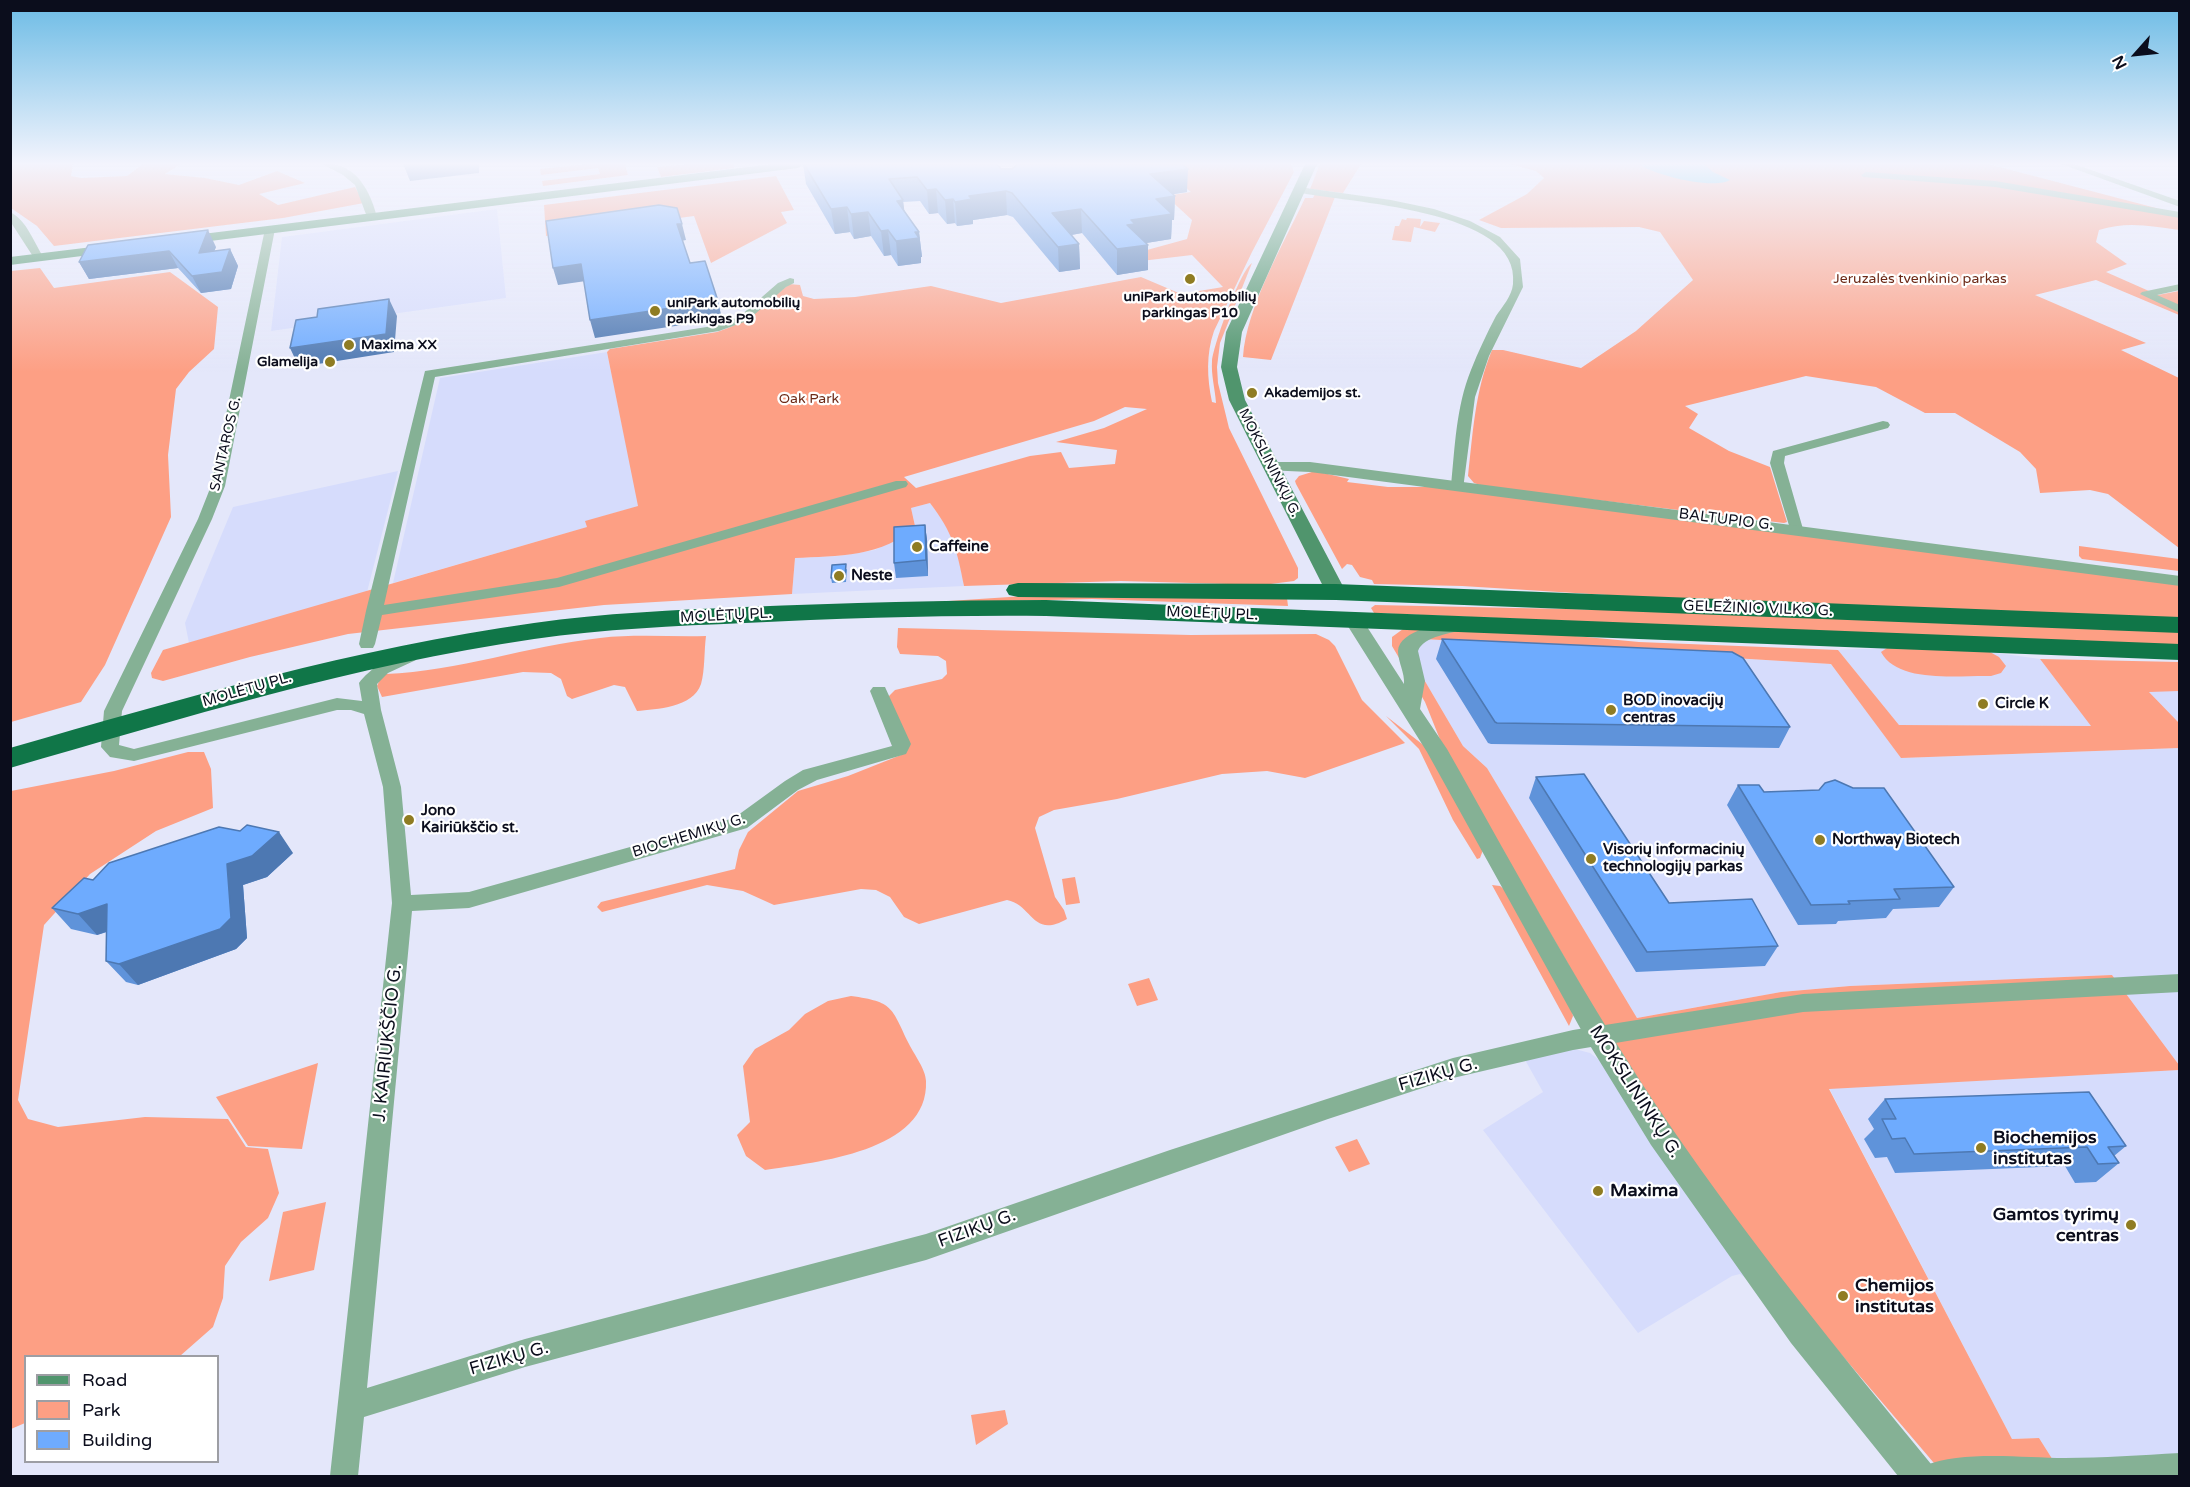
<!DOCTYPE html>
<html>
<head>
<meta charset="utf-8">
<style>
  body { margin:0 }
  #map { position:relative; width:2190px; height:1487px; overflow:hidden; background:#e4e7fa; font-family:"Varela Round",sans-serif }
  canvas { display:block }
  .frame { position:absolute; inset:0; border:12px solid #0b0d1c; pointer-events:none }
  .legend { position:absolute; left:24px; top:1355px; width:195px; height:108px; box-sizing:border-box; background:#fff; border:2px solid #9d9ea4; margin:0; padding:8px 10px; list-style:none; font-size:18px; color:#0b0d1c }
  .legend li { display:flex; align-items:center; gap:12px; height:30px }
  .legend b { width:30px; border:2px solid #9d9ea4 }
  .north { position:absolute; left:2106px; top:24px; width:60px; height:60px; -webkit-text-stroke:4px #fff; paint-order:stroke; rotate:243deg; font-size:16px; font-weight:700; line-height:24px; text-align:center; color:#0b0d1c }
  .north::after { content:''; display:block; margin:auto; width:21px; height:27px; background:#0b0d1c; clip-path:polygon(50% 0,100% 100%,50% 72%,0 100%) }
</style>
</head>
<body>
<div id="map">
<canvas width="2190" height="1487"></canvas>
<div class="frame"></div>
<ul class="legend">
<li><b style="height:8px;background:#50956d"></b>Road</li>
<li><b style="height:16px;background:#fd9f84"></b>Park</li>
<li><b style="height:16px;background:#6eabfe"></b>Building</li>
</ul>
<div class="north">N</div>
</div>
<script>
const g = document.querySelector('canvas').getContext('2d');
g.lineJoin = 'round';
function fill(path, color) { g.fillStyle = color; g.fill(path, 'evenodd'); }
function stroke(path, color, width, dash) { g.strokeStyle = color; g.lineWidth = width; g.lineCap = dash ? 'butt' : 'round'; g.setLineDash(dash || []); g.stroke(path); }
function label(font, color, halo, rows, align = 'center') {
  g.font = font + ' "Varela Round",sans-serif'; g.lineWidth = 4.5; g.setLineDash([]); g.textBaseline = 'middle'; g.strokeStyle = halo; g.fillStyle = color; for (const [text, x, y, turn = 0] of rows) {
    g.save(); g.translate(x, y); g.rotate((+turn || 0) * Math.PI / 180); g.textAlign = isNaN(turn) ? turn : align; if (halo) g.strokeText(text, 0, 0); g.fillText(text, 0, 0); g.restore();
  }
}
fill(new Path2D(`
  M497,209L506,298L271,331L282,237Z
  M607,352L639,506L586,521L588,527L393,583L440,378Z
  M398,471L367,592L189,643L185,623L233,507Z
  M930,503L942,519L956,544L964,586L792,594L795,558L839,556L875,550L915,526L911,508Z
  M1408,638L1831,664L1902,758L2179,748V1065L2112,975L1850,986L1781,992L1637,1018L1487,768L1463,746L1402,642Z
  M1887,648L1990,652L2040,659L2092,726L1899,725L1838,650Z
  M2148,691H2179V723Z
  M1571,1048L1590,1053L1605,1064L1749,1281L1740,1274L1732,1276L1638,1333L1483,1130L1543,1092L1524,1058Z
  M2179,1070V1476H2063L2039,1438L2012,1439L1829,1088Z`), '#d6dcfc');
fill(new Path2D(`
  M10,164H73L71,176L81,178L127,176L143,164H181L165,174L205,178L239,185L277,171L305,183L259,194L278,205L355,187L364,203L283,218L54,246L37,226L11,208Z
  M587,164H625L628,175L543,186L542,181L600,174L598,168L541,175L540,169Z
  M689,164H734V168L661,177L657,167Z
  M1156,164H1291L1294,172L1252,252L1214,331C1206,354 1207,378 1212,402L1216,403C1215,389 1211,375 1212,361C1214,343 1240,271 1252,263L1220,343L1217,367L1218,383L1229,428L1298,568V578L1294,581L1263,585L1121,581L964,586C957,550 953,533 930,503L911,508L915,526C885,557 836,556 795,558L792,594L604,605L348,634L250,657L163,681L152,678L151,673L163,650L587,527L585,521L638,506L607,352L610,349L717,332C749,322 764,305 789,284L800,285L803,296L814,299L855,297L931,286L1001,303L1141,277L1181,294L1223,287L1192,255L1141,261L1136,253L1187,239L1192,220L1166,196L1191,192ZM1125,407L1147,409L1104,428L1056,442L1117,450L1115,464L1069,468L1061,452L1030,456L916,488L904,477L1094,421Z
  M1320,164H1361L1343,193L1310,189Z
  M1509,164H1988L2179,214V230C2152,226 2126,221 2099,230L2096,242L2127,264L2106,272L2158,295L2179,291V315L2096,280L2035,295L2146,343L2121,350L2179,378V548L2108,494L2090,490L2040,493L2036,469L2020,452L1955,413H1925L1876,387L1806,376L1685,406L1698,414L1689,428L1729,451L1770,467L1787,522L1784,523L1483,486L1474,483L1468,476C1473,432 1475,391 1492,350H1503L1581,368L1636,331L1693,280L1660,232L1639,227L1501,228L1479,220L1527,194L1544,178L1536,171Z
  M776,176L794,210L781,212L787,223L711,263L694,216L546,236L544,205Z
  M1315,194L1335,197L1271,360L1243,357C1246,308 1284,243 1305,198H1313Z
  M1407,218L1421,219L1420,227L1424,221L1440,223L1435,232L1414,227L1411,242L1392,240L1395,226H1399L1402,219L1406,220Z
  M40,268L54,288L170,272L218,307L214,349L189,372L176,389L168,455L171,517L105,665L81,702L11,722V271Z
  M1315,471L1349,479L1347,482L1388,487H1431L2179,584V618L1624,596L1462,586L1374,584L1372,580L1360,577L1352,565L1347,564L1342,569L1296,484L1295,481L1299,476Z
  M2079,546L2179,559V571L2082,559L2079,556Z
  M1025,596L1287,598L1288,606L1092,599L918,603Z
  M1375,605L1661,611L2179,631L2180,646L1374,613L1371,608Z
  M898,628L1191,635L1316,634L1329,640L1335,646L1362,700L1405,743L1305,778L1267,771L1222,774L1117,799L1054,810L1039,817L1035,828L1055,897L1064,910L1067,919C1032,939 1033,905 1007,900L919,924L904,917L890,897L876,890L861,889L774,905L743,891L707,885L602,912L597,907L601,902L735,869L739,850L748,832L798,791L848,776L901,755L887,698L895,690L942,679L947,674L946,661L938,656L900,654L897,647Z
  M1403,629L1544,633L1639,642L1838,650L1899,725L2091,726L2040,659L2179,662V691L2149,692L2179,723V748L1901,758L1831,664L1408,638L1402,642L1463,746L1487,768L1637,1018L1781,992L1850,986L2112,975L2179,1065V1070L1829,1089L2012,1439L2039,1438L2063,1476H1945L1794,1299L1686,1154L1591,1004L1443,747L1425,702L1392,646V637Z
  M706,636C704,651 705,670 701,684C693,708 656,709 637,711L625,687L614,685L572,699L567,696L561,679L551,673L523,672L382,697L377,686L381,677L386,674C458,671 528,646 600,638C634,634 671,637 706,636Z
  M1887,648L1990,652L1999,657L2006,666L2001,673L1991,676C1959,675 1898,684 1881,652Z
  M1386,716L1426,747L1483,850L1480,858L1477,859L1453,820L1419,749Z
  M188,752H204L211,769L213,808L156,831L90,874L44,925L18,1100L28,1119L58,1127L145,1117L228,1119L246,1147L268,1149L279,1193L268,1218L241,1242L225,1266L223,1298L213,1327L180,1356H26L25,1423L11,1429V791L114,771Z
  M1075,877L1080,903L1066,905L1062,879Z
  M1492,885L1500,886L1505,890L1571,1007L1573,1016L1569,1026Z
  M1149,978L1158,1000L1137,1006L1128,984Z
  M851,996C894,1002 891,1007 909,1044C914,1054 926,1070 926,1081C929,1152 816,1162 765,1170L746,1156L737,1135L750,1122L743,1066L755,1049L789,1030L805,1014L828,1001Z
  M318,1063L302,1149L248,1146L216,1097Z
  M1357,1139L1370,1164L1349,1172L1335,1147Z
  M326,1202L314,1270L269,1281L283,1212Z
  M1005,1410L1008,1424L976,1445L971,1415Z`), '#fd9f84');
fill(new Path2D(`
  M1639,164H1704L1713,172L1730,180C1714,190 1653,175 1639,164Z`), '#51c5e1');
fill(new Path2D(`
  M322,164C355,161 370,190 377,217L376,219L367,217L355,185L343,175Z
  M2061,164H2074L2180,201V207Z
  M1866,172L1995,181L2180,212V218L1995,187L1863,177L1861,175Z
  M1299,187L1391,200L1434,209L1470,221L1500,237L1520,259L1523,287L1489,356L1475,397L1463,489L1458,490L1451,486C1455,447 1456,407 1471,370C1478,352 1487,333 1496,316C1502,307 1512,296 1513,284C1522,208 1345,203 1296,192V188Z
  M10,212C27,220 34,243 44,258L43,260L39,261L34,258L10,221Z
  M270,226L275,229L225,486L212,519L122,711L119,745L134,749L337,698L362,701L359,683C369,669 399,648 416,652L418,656L416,660L388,673L377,684L381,710L401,787L411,895L469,892L734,818L785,781L803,770L892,746L870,691L873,687H885L911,744L906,754L817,780L798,790L747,828L469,908L412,911L367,1388L525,1339L926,1234L1170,1150L1453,1058L1573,1030L1803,994L2180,974V992L1803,1012L1573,1050L1453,1078L1328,1119L926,1260L525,1367L364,1417L358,1476H330L392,903L383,787L364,714L351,710H337L134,761L110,757L101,747L104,711L198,519L211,486L265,229Z
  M790,278L794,279V283L786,287L747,321L719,331L435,377L384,605L557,578L896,481H906L908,484L906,487L559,587L382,615L375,644L373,648H361L359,644L366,611L425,371L713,326L739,317L778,283Z
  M2180,284V290L2157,295L2180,305V313L2140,294L2142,292Z
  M1883,421L1888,422L1890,425L1888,428L1785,456L1784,463L1803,529L1801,532H1791L1770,463L1773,451Z
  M2180,1453V1476H1919L1924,1466C1962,1450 2023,1458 2065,1458C2103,1458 2141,1455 2180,1453Z`), '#85b195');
fill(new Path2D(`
  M1271,462H1310L2180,576V586L1310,472L1265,470L1263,467Z
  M1353,614L1360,616L1404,684C1405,673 1398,662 1398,651C1399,630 1444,623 1460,619L1467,621L1469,625L1467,629C1453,633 1423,636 1418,651L1425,681L1420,709L1447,749C1519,876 1588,1006 1671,1127C1751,1244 1841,1354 1931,1464L1936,1476H1898L1791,1343L1651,1145L1589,1044L1427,752L1344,620L1346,616Z`), '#85b195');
fill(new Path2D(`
  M772,164H804L798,168L178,245L171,241L178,237Z
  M1305,164H1317L1242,332L1237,367L1245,400L1346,592L1343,596L1336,598L1329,596L1326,592L1229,400L1221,367L1226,332Z
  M117,244L124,248L122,251L10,265V257Z`), '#50956d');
fill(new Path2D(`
  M1018,583L1336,584L2180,617V633L1336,600L1018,597L1009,595L1006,590L1009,585Z
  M1046,600L2180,644V660L1046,616C945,615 845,618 745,623C674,626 604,629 534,639C355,665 183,718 10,768V748C183,698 356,648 534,623C604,613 675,610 745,607C845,603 946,600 1046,600Z`), '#107648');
fill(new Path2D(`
  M803,164H997L1001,169L1187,192L1173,194L1175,196L1174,220H1172L1171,239L1146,243L1148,270L1117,275L1082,233L1072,235L1079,244L1080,269L1059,272L1013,217L1007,215L973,220V224L957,226L955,223L947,224L938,213L929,214L920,201L903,202L904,210L919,232L922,257H921V263L898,266L891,255L884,256L871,236L854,239L850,232L835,234L806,184Z
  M216,247L214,251L230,249L238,266L231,289L201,293L178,268L89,279L79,262Z
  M925,525L927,540L928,576L896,578L894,563Z
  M847,569L846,582L832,583L831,578Z
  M1442,639L1790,727L1779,748L1491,744L1488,743L1436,659Z
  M1536,777L1669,903L1778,946L1765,966L1636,972L1529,798Z
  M1738,785L1764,792L1954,887L1939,907L1893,909L1886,918L1838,921L1836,924L1798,925L1727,805Z
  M293,853L267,877L243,885L247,938L236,949L138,985L126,982L106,961L107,932L97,935L71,929L52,908L93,880Z
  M1885,1099L2126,1146L2114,1156L2119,1163L2096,1182L2075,1183L2065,1166L1895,1173L1887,1157L1875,1158L1864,1139L1874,1129L1868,1119Z`), '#5f93da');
fill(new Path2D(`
  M421,164H479V173L410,181L404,166Z
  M1188,169L1187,192L1149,198L1150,174Z
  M936,189L938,213L929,214L927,190Z
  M1006,191L1007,215L973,220V224L957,226L955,202L969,196Z
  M1175,196L1174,220H1172L1171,239L1134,245H1148V270L1117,275V249L1127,225L1156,199Z
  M953,199L955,223L947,224L945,200Z
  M903,200L906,224L897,201Z
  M847,207L850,232L835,234L831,209Z
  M1081,209L1082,233L1053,238L1052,213Z
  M868,212L871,236L854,239L851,214Z
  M677,224H682L686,240L681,241Z
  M208,230L216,247L207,270L199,253Z
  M888,230L891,255L884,256L881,231Z
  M915,232H919L922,257H921V263L898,266L896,241Z
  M1079,244L1080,269L1059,272L1058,247Z
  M230,249L238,266L231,289L201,293L192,276Z
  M169,251L178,268L89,279L79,262Z
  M581,264L586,281L558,285L553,268Z
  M389,299L397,316L394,352L299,367L290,348Z
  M718,301L722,319L595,338L590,320Z
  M925,525L927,540L928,576L926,560Z
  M279,832L293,853L267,877L243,885L247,938L236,949L138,985L119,964L227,864Z
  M107,904L126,925L97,935L78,914Z`), '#4d78b2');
const building = new Path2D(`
  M404,164H421L404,166Z
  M804,164H997L1001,169H1012L1018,164H1182L1188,169L1150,174L1175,196L1156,199L1172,214L1131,220L1135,224L1127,225L1148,245L1117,249L1081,209L1052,213L1079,244L1058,247L1012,193L1006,191L969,196L972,199L955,202L953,199L945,200L936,189L927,190L917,177L889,179L903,200L897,201L919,232H915L919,238L896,241L888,230L881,231L868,212L851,214L847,207L831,209Z
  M659,205L677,208L682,224H677L690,263L705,261L718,301L590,320L581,264L553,268L546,221Z
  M208,230L199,253L230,249L222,272L192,276L169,251L79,262L88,245Z
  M389,299L386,334L290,348L296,320L317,317L318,309Z
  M925,525L926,560L894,563V527Z
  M846,564L845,577L831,578L832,565Z
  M1442,639L1732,652L1743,658L1790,727L1497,723L1495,722Z
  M1584,774L1669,903L1752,899L1778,946L1647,952L1536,777Z
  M1835,780L1853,788H1884L1954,887L1894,889L1900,899L1848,901L1850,904L1811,905L1738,785H1759L1764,792L1819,790L1825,783Z
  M247,825L279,832L252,856L227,864L231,918L220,929L119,964L106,961L107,904L78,914L52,908L84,878L93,880L109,863L219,827L240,831Z
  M2089,1092L2126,1146L2108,1147L2119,1163L2098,1164L2087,1147L1914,1154L1905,1138L1892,1139L1882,1119H1896L1885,1099Z`);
fill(building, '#6eabfe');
stroke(building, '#4d78b2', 1.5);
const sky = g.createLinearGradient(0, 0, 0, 372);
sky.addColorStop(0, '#6bbbe5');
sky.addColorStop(0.44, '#f3f4fd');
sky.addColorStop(1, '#f3f4fd00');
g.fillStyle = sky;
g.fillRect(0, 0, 2190, 372);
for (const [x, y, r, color] of [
  [1190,279,6,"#8f7c23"],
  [655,311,6,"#8f7c23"],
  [349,345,6,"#8f7c23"],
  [330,362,6,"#8f7c23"],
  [1252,393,6,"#8f7c23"],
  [917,547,6,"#8f7c23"],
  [839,576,6,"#8f7c23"],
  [1983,704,6,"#8f7c23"],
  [1611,710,6,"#8f7c23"],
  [409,820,6,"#8f7c23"],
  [1820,840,6,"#8f7c23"],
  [1591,859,6,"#8f7c23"],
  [1981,1148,6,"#8f7c23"],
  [1598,1191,6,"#8f7c23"],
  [2131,1225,6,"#8f7c23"],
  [1843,1296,6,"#8f7c23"]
]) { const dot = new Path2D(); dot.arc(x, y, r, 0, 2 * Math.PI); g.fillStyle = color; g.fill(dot); stroke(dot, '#fff', 2); }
label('14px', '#6d2a17', '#fff', [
  ["Jeruzalės tvenkinio parkas",1920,279],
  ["Oak Park",809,399]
]);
label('bold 14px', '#0b0d1c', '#fff', [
  ["uniPark automobilių",1190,297,"center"],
  ["parkingas P10",1190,313,"center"],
  ["uniPark automobilių",667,303],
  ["parkingas P9",667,319],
  ["Maxima XX",361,345],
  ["Glamelija",318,362,"right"],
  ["Akademijos st.",1264,393]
], 'left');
label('14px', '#0b0d1c', '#fff', [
  ["SANTAROS G.",226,444,-77],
  ["MOKSLININKŲ G.",1269,463,63]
]);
label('15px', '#0b0d1c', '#fff', [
  ["BALTUPIO G.",1726,520,7],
  ["GELEŽINIO VILKO G.",1758,609,2],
  ["MOLĖTŲ PL.",1212,614,2],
  ["MOLĖTŲ PL.",726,616,-3],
  ["MOLĖTŲ PL.",247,690,-16],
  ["BIOCHEMIKŲ G.",689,836,-17]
]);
label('bold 15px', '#0b0d1c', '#fff', [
  ["Caffeine",929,547],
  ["Neste",851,576],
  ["BOD inovacijų",1623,701],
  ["centras",1623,718],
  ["Circle K",1995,704],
  ["Jono",421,811],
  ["Kairiūkščio st.",421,828],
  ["Northway Biotech",1832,840],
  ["Visorių informacinių",1603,850],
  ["technologijų parkas",1603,867]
], 'left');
label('18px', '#0b0d1c', '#fff', [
  ["J. KAIRIŪKŠČIO G.",388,1043,-84],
  ["FIZIKŲ G.",1438,1075,-16],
  ["MOKSLININKŲ G.",1635,1092,57],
  ["FIZIKŲ G.",977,1229,-20],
  ["FIZIKŲ G.",509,1359,-16]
]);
label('bold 18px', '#0b0d1c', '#fff', [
  ["Biochemijos",1993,1138],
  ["institutas",1993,1159],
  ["Maxima",1610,1191],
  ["Gamtos tyrimų",2119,1215,"right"],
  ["centras",2119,1236,"right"],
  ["Chemijos",1855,1286],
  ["institutas",1855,1307]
], 'left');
</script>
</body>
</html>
